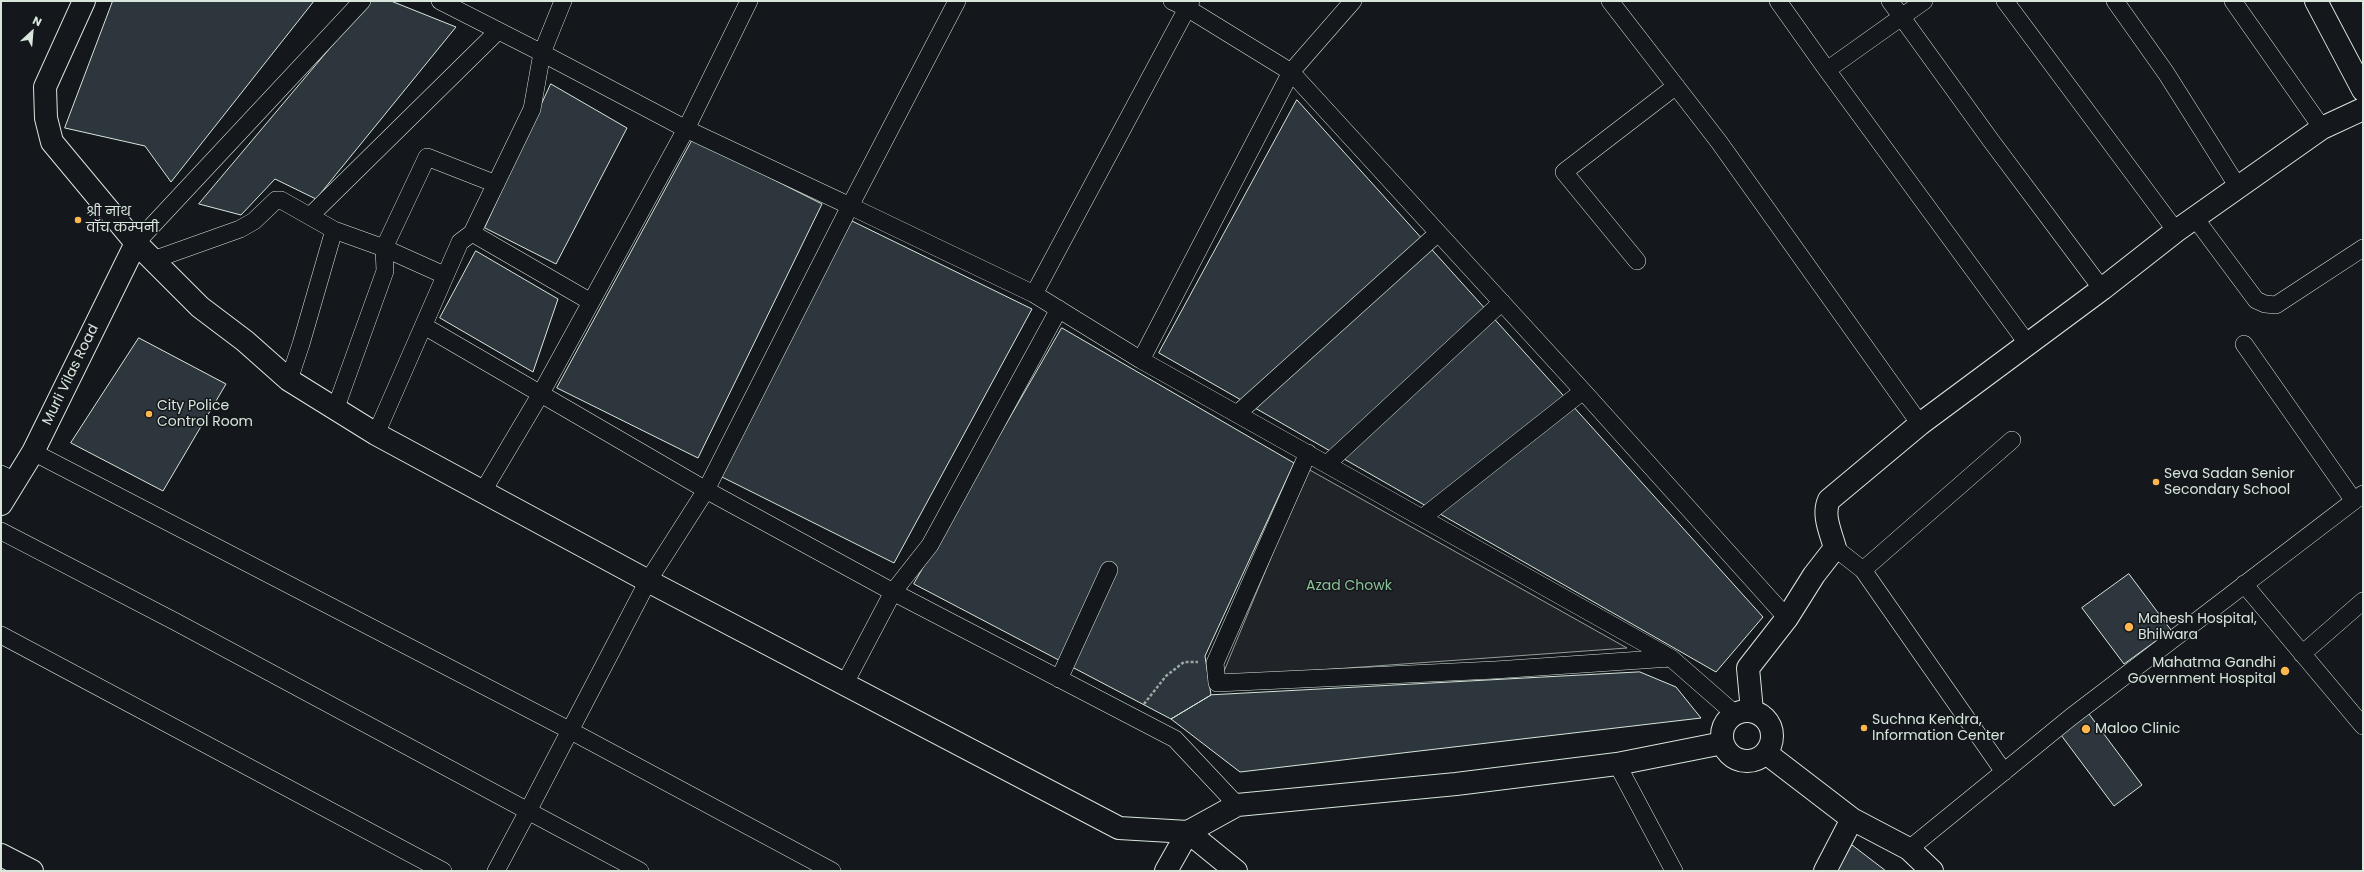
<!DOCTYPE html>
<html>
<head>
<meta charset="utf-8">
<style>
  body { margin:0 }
  #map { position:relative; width:2364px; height:872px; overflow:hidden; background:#14181c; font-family:Poppins,sans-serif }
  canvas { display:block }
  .frame { position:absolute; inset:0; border:2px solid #d8e6dc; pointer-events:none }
  .north { position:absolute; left:12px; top:12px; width:40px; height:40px; -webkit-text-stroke:3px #14181c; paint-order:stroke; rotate:26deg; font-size:11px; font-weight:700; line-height:16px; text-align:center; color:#d8e6dc }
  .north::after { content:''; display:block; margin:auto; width:14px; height:18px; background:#d8e6dc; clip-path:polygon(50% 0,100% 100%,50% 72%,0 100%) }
</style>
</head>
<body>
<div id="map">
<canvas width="2364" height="872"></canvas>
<div class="frame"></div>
<div class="north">N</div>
</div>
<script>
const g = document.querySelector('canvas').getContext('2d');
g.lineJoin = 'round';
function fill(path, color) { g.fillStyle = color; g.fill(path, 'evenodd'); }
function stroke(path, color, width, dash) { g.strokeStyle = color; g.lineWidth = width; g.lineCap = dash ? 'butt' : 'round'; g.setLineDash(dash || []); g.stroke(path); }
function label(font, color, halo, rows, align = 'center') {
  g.font = font + ' Poppins,"Noto Sans Devanagari",sans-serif'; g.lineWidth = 3; g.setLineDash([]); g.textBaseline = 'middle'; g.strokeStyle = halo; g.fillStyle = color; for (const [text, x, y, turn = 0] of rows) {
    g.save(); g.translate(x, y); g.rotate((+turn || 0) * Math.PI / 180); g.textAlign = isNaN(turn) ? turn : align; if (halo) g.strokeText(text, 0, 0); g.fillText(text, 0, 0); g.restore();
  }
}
const green = new Path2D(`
  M1308,469L1627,648L1222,677Z`);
fill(green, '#202428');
stroke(green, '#939e99', 1);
const building = new Path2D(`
  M113,1H314L171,182L145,146L65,128Z
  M370,1H391L456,27L316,199L275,179L241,215L199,204Z
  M551,84L627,128L556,264L485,228Z
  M1297,100L1763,617L1716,672L1159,353Z
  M693,139L822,204L698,458L557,388Z
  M852,221L1032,309L894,563L720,476Z
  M476,251L558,299L533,372L440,318Z
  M1062,328L1294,463L1205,656L1211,695L1171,719L914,584Z
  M139,338L226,384L163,491L71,443Z
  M2129,574L2171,630L2124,664L2082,608Z
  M1640,672L1676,687L1701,718L1240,772L1171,719L1211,695Z
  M2086,710L2142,785L2114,806L2058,731Z
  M1852,845L1886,871H1837Z`);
fill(building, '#2c363c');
stroke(building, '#d8e6dc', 1);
const street = new Path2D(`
  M440,1L542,53L532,109L472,233L591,302
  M563,1L542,53L686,129L749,1
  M957,1L850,206L1034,294L1191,1
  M1172,1L1187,8L1291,72L1583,391L1787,618
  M1610,1L1719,142L1920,424
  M1778,1L1827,70L1924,1
  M1890,1L1992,142L2102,289
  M2005,1L2176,231
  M2115,1L2166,73L2238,187
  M2233,1L2322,128
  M1827,70L2027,343
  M310,216L498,31
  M2195,218L2256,300L2265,304L2276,305L2363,248
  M136,243L362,1
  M153,260L240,229L254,221L276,200H281L334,230
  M1637,261L1564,172L1676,86
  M1034,294L1141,360L1291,72L1353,1
  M424,326L706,490L893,592L1175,739L1237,805
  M2244,344L2354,501
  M1141,360L1671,658L1735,714
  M289,380L301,344L334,230L384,248L444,275
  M335,410L385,271L384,248L427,157L496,184
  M1237,414L1438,233
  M376,434L460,242L472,233
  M33,452L571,731L832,871
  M1308,453L1215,663L1217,683L1495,670L1671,658
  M1327,464L1502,302
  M1,474L15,481
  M483,491L540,395L686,129L850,206L706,490L648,581L528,811L640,871
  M1422,518L1583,391
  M1,531L176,622L528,811L496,871
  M1835,548L1863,570L2004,772
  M1863,570L2012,440
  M2244,584L2363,726
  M1,635L443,871
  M2302,654L2363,601
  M1059,679L1109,570
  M844,685L893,592L930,545L1059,309
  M1617,764L1674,871
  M1909,849L2071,717L2363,494`);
const secondary = new Path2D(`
  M84,1L45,87L46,118L52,142L136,243L200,307L245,341L289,380L376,434L648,581L1119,828L1188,832L1237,805L1456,784L1617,764L1723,743
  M2316,1L2363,90
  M1,504L33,452L136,243
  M1752,711L1748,668L1787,618L1814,575L1835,548C1831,533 1822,515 1829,500L1920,424L2102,289L2176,231L2322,128L2363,109
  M1722 736a25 25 0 1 1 50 0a25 25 0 1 1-50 0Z
  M1766,753L1852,819L1909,849L1932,871
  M1188,832L1236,871
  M1,855L32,871
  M1166,871L1188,832
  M1825,871L1852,819`);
stroke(street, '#d8e6dc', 18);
stroke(secondary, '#d8e6dc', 24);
stroke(new Path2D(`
  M1144,704L1166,676L1184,662H1198`), '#9da8a2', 2.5, [3, 2]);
stroke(street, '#14181c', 17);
stroke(secondary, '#14181c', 22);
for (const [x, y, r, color] of [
  [78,220,4,"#ffb74d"],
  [149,414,4,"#ffb74d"],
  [2156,482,4,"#ffb74d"],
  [2129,627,5,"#ffb74d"],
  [2285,671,5,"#ffb74d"],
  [1864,728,4,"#ffb74d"],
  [2086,729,5,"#ffb74d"]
]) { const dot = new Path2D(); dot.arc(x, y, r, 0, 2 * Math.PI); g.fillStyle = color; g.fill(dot); stroke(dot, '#14181c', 1.5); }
label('14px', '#d8e6dc', '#14181c', [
  ["श्री नाथ",86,212],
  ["वॉच कम्पनी",86,228],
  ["City Police",157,406],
  ["Control Room",157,422],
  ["Seva Sadan Senior",2164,474],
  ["Secondary School",2164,490],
  ["Mahesh Hospital,",2138,619],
  ["Bhilwara",2138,635],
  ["Mahatma Gandhi",2276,663,"right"],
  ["Government Hospital",2276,679,"right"],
  ["Suchna Kendra,",1872,720],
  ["Information Center",1872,736],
  ["Maloo Clinic",2095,729]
], 'left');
label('14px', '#d8e6dc', '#14181c', [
  ["Murli Vilas Road",71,375,-64]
]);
label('14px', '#8ac095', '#14181c', [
  ["Azad Chowk",1349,586]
]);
</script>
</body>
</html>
